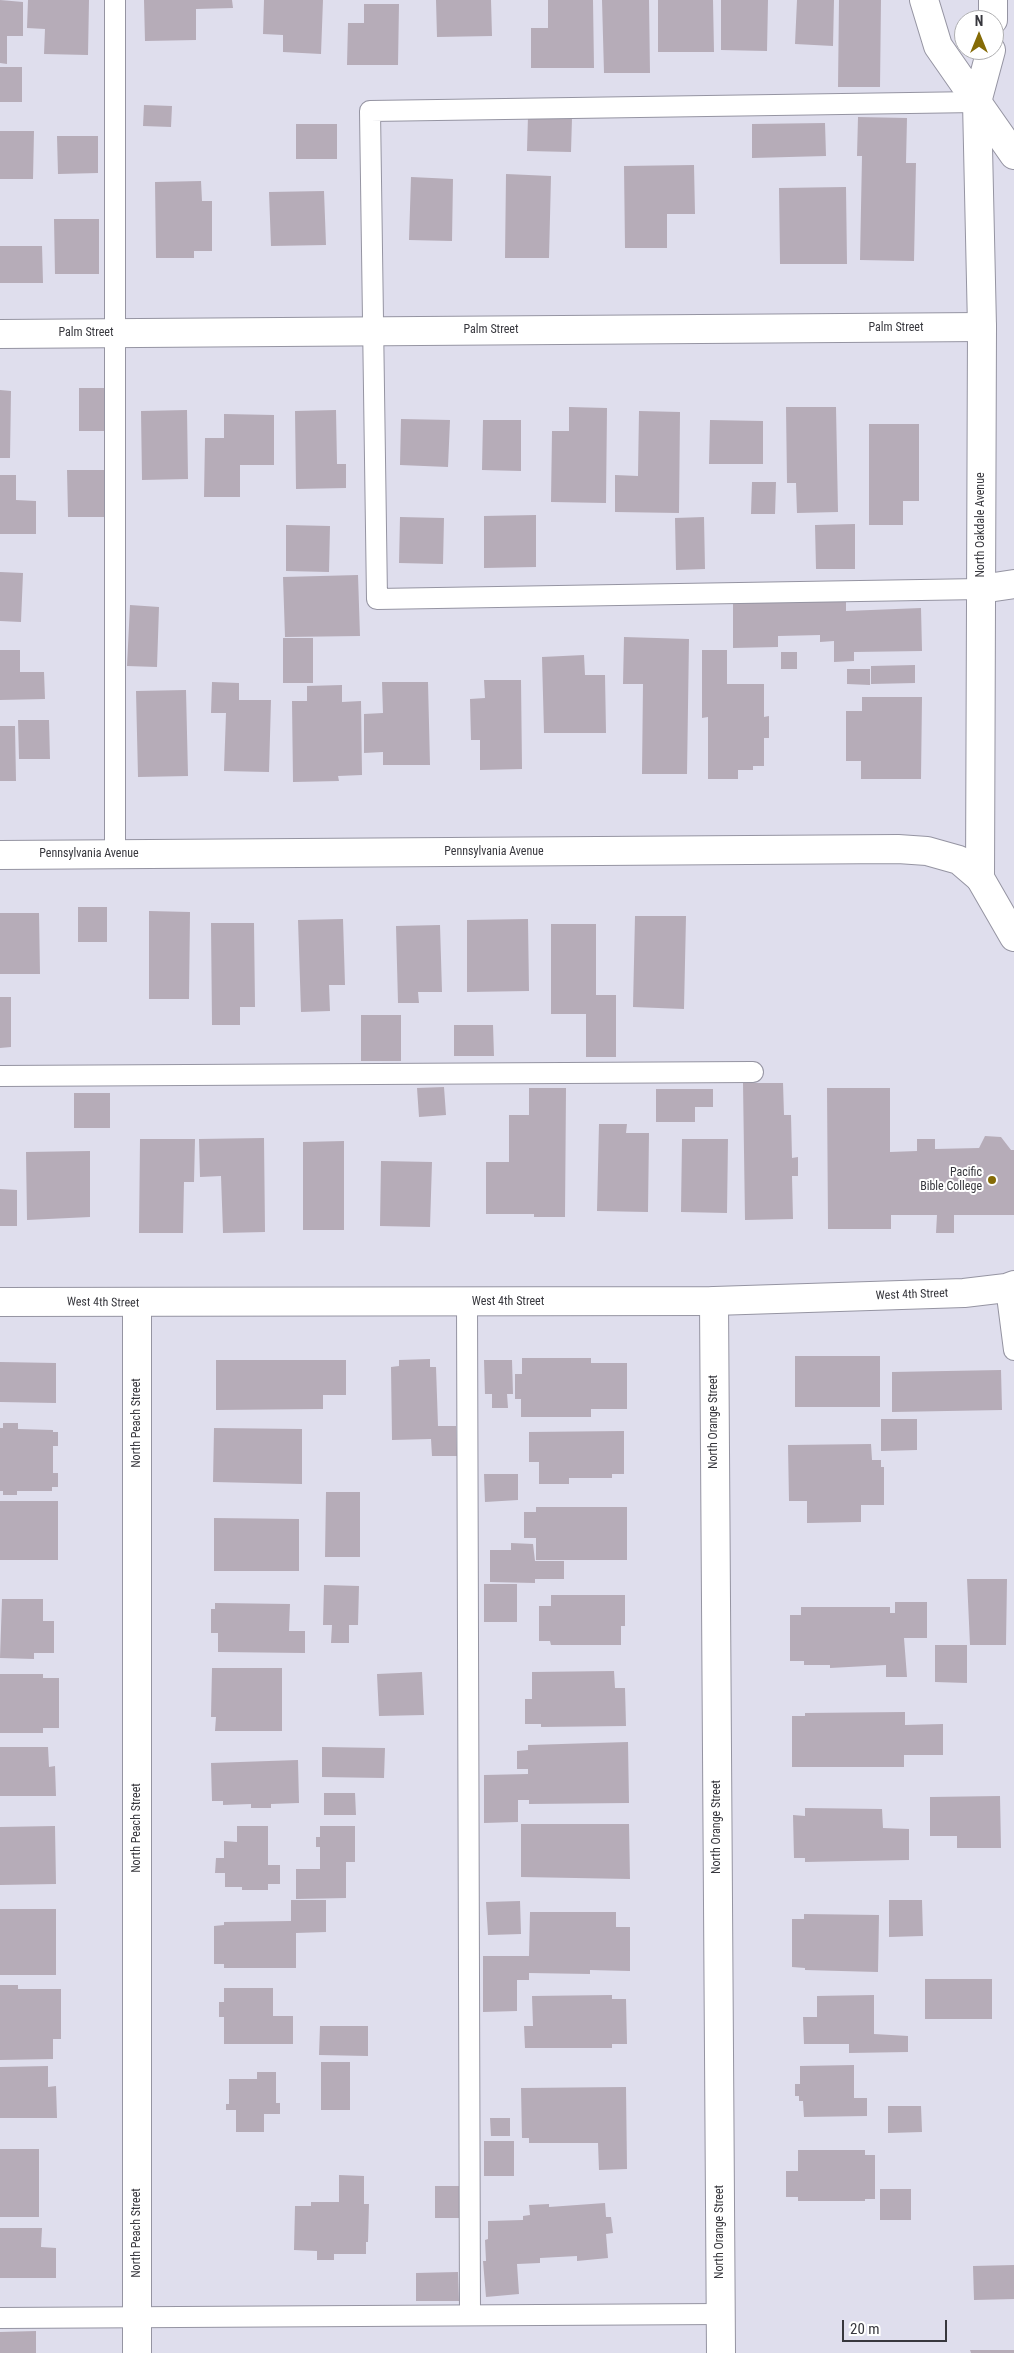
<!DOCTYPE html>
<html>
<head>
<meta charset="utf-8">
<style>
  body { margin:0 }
  #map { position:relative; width:1014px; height:2353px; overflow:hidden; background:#dfdeed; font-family:"Roboto Condensed",sans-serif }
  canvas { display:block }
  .north { position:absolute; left:954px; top:10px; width:50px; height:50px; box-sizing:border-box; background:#fff; border:1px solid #afafb1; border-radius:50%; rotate:0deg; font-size:14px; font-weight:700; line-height:20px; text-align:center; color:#37373d }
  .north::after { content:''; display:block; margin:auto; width:18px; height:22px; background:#856b06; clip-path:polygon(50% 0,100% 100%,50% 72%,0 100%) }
  .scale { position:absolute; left:842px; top:2320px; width:105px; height:22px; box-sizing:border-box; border:2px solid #37373d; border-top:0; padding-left:6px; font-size:15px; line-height:18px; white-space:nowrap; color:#37373d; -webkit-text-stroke:4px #fff; paint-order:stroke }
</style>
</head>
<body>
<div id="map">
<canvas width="1014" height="2353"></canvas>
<div class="north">N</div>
<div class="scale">20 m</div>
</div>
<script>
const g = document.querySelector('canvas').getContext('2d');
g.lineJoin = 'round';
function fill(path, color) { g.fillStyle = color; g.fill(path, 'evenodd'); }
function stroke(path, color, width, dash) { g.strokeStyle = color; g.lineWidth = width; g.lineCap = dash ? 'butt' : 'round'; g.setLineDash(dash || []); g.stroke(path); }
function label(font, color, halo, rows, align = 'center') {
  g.font = font + ' "Roboto Condensed",sans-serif'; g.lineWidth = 4; g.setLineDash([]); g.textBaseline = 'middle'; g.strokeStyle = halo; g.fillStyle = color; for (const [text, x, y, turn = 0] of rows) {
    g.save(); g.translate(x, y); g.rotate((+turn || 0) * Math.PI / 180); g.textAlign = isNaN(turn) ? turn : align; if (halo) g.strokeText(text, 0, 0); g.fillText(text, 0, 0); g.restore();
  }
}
fill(new Path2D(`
  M0,0L23,2V36H7V64L0,63Z
  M28,0H89L88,55L44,54L45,29L27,28Z
  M144,0H232L233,8L196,9V40L145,41Z
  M264,0H323L321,54L283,52V35L263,34Z
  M436,0H491L492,36L437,37Z
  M548,0H593L594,68H531V28H548Z
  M602,0H649L650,73H604Z
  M658,0H713L714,52H658Z
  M721,0H768L767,51L721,50Z
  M797,0H834L833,46L795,44Z
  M839,0H881L880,87H838Z
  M364,4H399L398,65H347L348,23H364Z
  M0,67H22V102H0Z
  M144,105L172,106L171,127L143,126Z
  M528,116L572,118L571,152L527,151Z
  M858,117L907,118L906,163H916L914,261L860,260L862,156H857Z
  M825,123L826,156L752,158V124Z
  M296,124H337V159H296Z
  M0,131H34L33,179H0Z
  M57,136H98V173L58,174Z
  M694,165L695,214H667V248H625L624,166Z
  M506,174L551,176L549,258H505Z
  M411,177L453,179L452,241L409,240Z
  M201,181L202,201H212V251H194V258H156L155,182Z
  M846,187L847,264H780L779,188Z
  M324,191L326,245L271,246L269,192Z
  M54,219H99V274H55Z
  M0,246H42L43,283H0Z
  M79,388H105L104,431H79Z
  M0,390L11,391L10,458H0Z
  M569,407L607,408L606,503L551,502L552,431H569Z
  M786,407H836L838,512L797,513L796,483H787Z
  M187,410L188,479L142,480L141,411Z
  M336,410L337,464H346V488L296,489L295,411Z
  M639,411L680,412L679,513L615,512V475L638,476Z
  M224,414L274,415V465H240V497H204L205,438H224Z
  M401,419L450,420L448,467L400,465Z
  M483,420H521V471L482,470Z
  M710,420L763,421V464H709Z
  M869,424H919V501H903V525H869Z
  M67,470H105L106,517H68Z
  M0,475H16V500L36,501V534H0Z
  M752,482H776L775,514H751Z
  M536,515V567L484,568V516Z
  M400,517L444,518L443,564L399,563Z
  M704,517L705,569L676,570L675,518Z
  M855,524V569H816L815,525Z
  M286,525L330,526L329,572L286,571Z
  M0,572L23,573L21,622L0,621Z
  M358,575L360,636L285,637L283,577Z
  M846,600V611L921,608L922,651L854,652V661L834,662V641L820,642V635L778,636V647L733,648V603Z
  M130,605L159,607L157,667L127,666Z
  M624,637L689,639L687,774H642L643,684H623Z
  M283,638H313V683H283Z
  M0,650H20V672H44L45,699L0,700Z
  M702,650H727V684H764V717L769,716V738H764V766H753V770H738V779H708V717L702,718Z
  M781,652H797V669H781Z
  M584,655L585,675H605L606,733H544L542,657Z
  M915,665V683L871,684V666Z
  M847,669H870V685L847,684Z
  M484,680H521L522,769L480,770V740H471L470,699L485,698Z
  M212,682L239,683V700H271L269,772L224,771L226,713H211Z
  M382,682H428L430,765H383V752L364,753V714L383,713Z
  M342,685V702L361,701L362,775L338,776L339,781L293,782L292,701H307V686Z
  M186,690L188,776L138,777L136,691Z
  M862,697H922L921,779H861V761H846V711H862Z
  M18,720H49L50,759H19Z
  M0,726H15L16,781H0Z
  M78,907H107V942H78Z
  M149,911L190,912L189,999H149Z
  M0,913H39L40,974H0Z
  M635,916H686L684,1009L633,1007Z
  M343,919L345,985H329L330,1011L301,1012L298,920Z
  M528,919L529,991L467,992V920Z
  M211,923H254L255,1007H240V1025H212Z
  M551,924H596V995H616V1057H586V1014H551Z
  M440,925L442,992H418L419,1003H398L396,926Z
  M0,997H11V1047L0,1048Z
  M361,1015H401V1061H361Z
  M454,1025H493L494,1056H454Z
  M743,1083H783L784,1115H791L792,1158L798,1157V1176H792L793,1219L745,1220Z
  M444,1087L446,1115L419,1117L417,1088Z
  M529,1088H566L565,1217H534V1214H486V1162H509V1115H529Z
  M827,1088H890V1152L917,1151V1139H935V1149L979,1148L985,1136L1001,1137L1011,1150H1014V1215H954V1233H936L937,1215H891V1229H828Z
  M656,1089H713V1107H695V1122H656Z
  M74,1093H110V1128H74Z
  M599,1124H627L626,1133H649L648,1212L597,1211Z
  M264,1138L265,1232L223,1233L221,1176L200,1177L199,1139Z
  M140,1139H195L194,1182H184L183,1233H139Z
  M682,1139H728L727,1213L681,1212Z
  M344,1141V1230H303V1142Z
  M90,1151V1217L27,1220L26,1152Z
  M381,1161L432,1162L430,1227L380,1226Z
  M0,1189L17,1190V1226H0Z
  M795,1356H880V1407H795Z
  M522,1358H591V1363H627V1409H591V1417H521V1399H515V1374H522Z
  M430,1359V1367H436L438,1426H456L457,1456H432L431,1439L392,1440L391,1367L399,1366V1360Z
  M216,1360H346V1395H323V1409L216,1410Z
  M484,1360H512L513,1394H507L508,1408H492V1394H485Z
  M0,1362L56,1363V1403L0,1402Z
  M1001,1370L1002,1410L892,1412V1372Z
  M881,1419H917V1450L881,1451Z
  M3,1423H18V1429L53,1430V1432H58V1446H53V1473H58V1487H52V1491H17V1495H3V1491H0V1428H3Z
  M214,1428L302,1429V1484L213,1482Z
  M624,1431V1474H612V1478H569V1484H539V1462H529V1432Z
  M871,1444L872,1460H881V1467H884V1505H861V1522L807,1523V1501H789L788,1445Z
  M484,1474H518V1500L485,1502Z
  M326,1492H360V1557H325Z
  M0,1501H58V1560H0Z
  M536,1507H627V1560H536V1538H524V1512H536Z
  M214,1518L299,1519V1571H214Z
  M511,1543L533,1544L535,1561H564V1579H535V1583L490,1582V1550H511Z
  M967,1579H1007L1006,1645H970Z
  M484,1584H517V1622H484Z
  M324,1585L359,1586L358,1625H349V1643H331L332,1625H323Z
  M551,1595H625V1626H621V1645H551L550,1641H539V1606H551Z
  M2,1599H43V1621H54V1653H34V1659L0,1658Z
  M895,1602H927V1638H904L907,1677H886V1665L830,1668V1665H804V1661H790V1615H801V1607H890V1613H895Z
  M215,1603L290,1604L289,1631H305V1653L218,1652V1633H211V1609H215Z
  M935,1645H967V1683L935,1682Z
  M212,1668H282V1731H215L216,1717H211Z
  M614,1671L615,1688H625L626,1726L541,1727V1724H525V1699H532V1672Z
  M422,1672L424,1715L379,1716L377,1674Z
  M0,1674H43V1678H59V1728H43V1733H0Z
  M905,1712V1725L943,1724V1755H904V1767H792V1716H805V1713Z
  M628,1742L629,1803L529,1804V1800H518V1822L484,1823V1775L528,1774V1769H517V1751L528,1750V1745Z
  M0,1747H48L49,1767L55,1766L56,1796H0Z
  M322,1747L385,1748L384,1778L322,1777Z
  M298,1760L299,1803L271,1804V1808H251V1804L223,1805V1801H212L211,1763Z
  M324,1793H355L356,1815H324Z
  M1000,1796L1001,1848H957V1836H930V1797Z
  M805,1808L882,1809L883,1828L909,1829V1860L805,1862V1858H794L793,1815L805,1816Z
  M521,1824H629L630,1879L521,1877Z
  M55,1826L56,1884L0,1885V1827Z
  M237,1826H268V1865H280V1884H268V1890H242V1887H225V1873H215L216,1858H224V1841L237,1842Z
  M320,1826H355V1862H346V1898L296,1899V1869H320V1847H316V1837H320Z
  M291,1900H326V1932L296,1933V1968H224V1964H214V1926L224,1925V1922L291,1921Z
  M889,1900H922L923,1936L889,1937Z
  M520,1901L521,1934L488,1935L486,1902Z
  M0,1909H56V1975H0Z
  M530,1912H616V1927H630V1971L590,1970V1974L529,1973V1980H517V2011L483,2012V1956H529Z
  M804,1914L879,1915L878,1972L805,1970V1968L792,1967V1919H804Z
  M925,1979H992V2019H925Z
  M0,1985H18V1989H61V2039H53V2059L0,2060Z
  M224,1988H273V2016H293V2044H224V2017H219V2002H224Z
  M612,1995V1999H626L627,2044H612V2048H525L524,2026H533L532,1996Z
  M874,1995V2034L908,2036V2052L849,2053V2044H804L803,2017H817V1996Z
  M320,2026H368V2056L319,2055Z
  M321,2062H350V2110H321Z
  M854,2065V2098H867V2116L804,2117L803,2101H799V2096H795V2084H800V2066Z
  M48,2066V2087L56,2086L57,2118H0V2067Z
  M257,2072H276V2103H280V2114H264V2132H236V2110H226V2104H229V2079H257Z
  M626,2087L627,2169L599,2170L598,2143H529V2138H522L521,2088Z
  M888,2106H921L922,2132L888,2133Z
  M490,2118H510V2136H491Z
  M484,2141H514V2176H484Z
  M0,2149H39V2217H0Z
  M798,2150H865V2155H875V2199H865V2201H798V2197H786V2171H798Z
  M339,2175L364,2176V2204H369L368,2242H366V2254H334V2260H317V2251L294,2250L295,2206H311V2202H339Z
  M435,2186H459V2218H435Z
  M880,2189H911V2220H880Z
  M605,2203L606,2217H611L613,2233L606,2234L608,2258L577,2261V2256L540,2258V2263L517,2264L519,2294L486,2297L483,2261H486L485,2240L488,2239V2221L523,2220V2216L530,2215L529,2205L549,2204V2207Z
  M0,2228H42L41,2247L56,2248V2278H0Z
  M1014,2265V2299L974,2300L973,2266Z
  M458,2272L459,2301H416V2273Z
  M36,2331V2353H0V2332Z
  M970,2350H1014V2353H971Z`), '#b6acb8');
const lane = new Path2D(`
  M115,0V854
  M977,102L370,111L377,599L981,589
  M0,1076L753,1072
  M1006,1288L1014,1350
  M467,1302L470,2315
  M0,2318L721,2314`);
const street = new Path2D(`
  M977,102L1014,155
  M0,334L982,327
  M981,589L1014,584
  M0,855L898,849L927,851L959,860L980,878
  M714,1301L721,2353
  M137,1304V2353`);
const secondary = new Path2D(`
  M924,0L938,46L977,102
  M993,0V20
  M991,50L977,102L982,327L980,878L1014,937
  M0,1302L714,1301L964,1293L1006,1288L1014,1285`);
stroke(lane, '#9594a2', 22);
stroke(street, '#9594a2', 30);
stroke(secondary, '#9594a2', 30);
stroke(lane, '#fff', 20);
stroke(street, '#fff', 28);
stroke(secondary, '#fff', 28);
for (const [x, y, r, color] of [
  [992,1180,5,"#856b06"]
]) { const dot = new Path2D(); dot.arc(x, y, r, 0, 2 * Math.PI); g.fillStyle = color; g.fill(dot); stroke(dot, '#fff', 2); }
label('12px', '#37373d', '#fff', [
  ["Palm Street",896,328],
  ["Palm Street",491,330],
  ["Palm Street",86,333],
  ["North Oakdale Avenue",981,525,-90],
  ["Pennsylvania Avenue",494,852],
  ["Pennsylvania Avenue",89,854],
  ["West 4th Street",912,1295,-2],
  ["West 4th Street",508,1302],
  ["West 4th Street",103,1303,1],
  ["North Orange Street",714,1422,-90],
  ["North Peach Street",137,1423,-90],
  ["North Orange Street",717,1827,-90],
  ["North Peach Street",137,1828,-90],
  ["North Orange Street",720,2232,-90],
  ["North Peach Street",137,2233,-90]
]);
label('12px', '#37373d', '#fff', [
  ["Pacific",982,1173],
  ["Bible College",982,1187]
], 'right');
</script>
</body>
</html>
